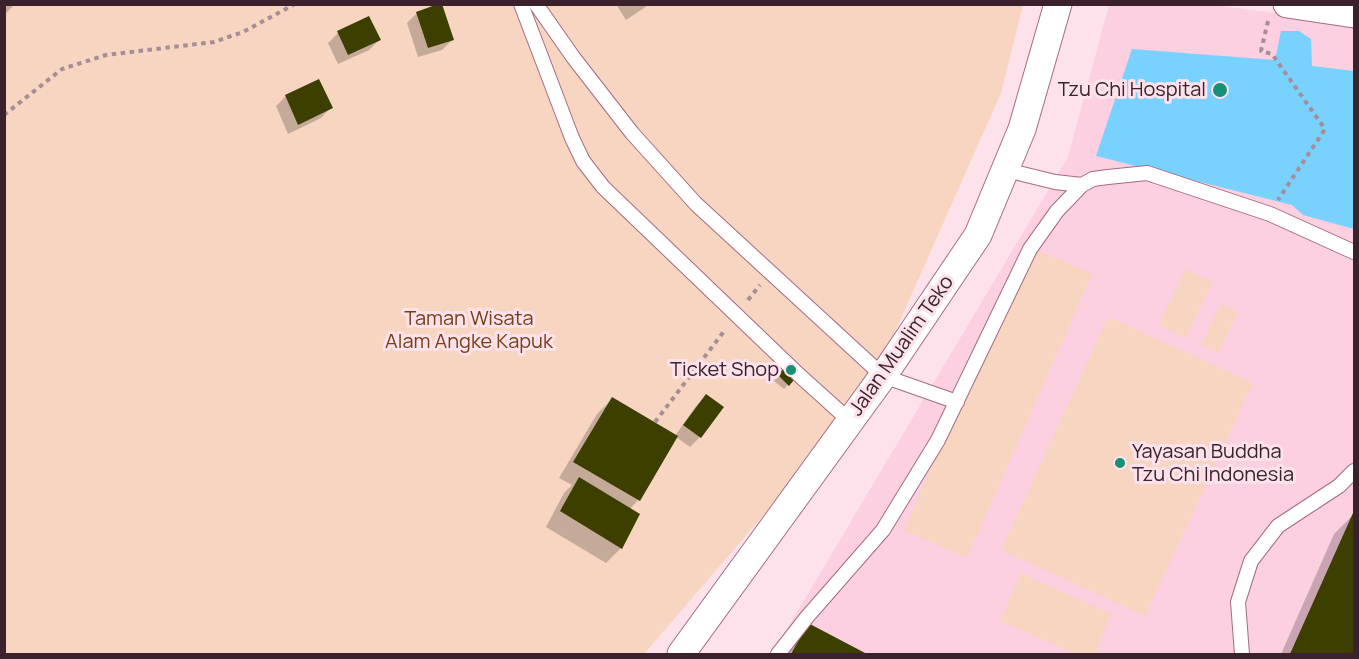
<!DOCTYPE html>
<html>
<head>
<meta charset="utf-8">
<style>
  body { margin:0 }
  #map { position:relative; width:1359px; height:659px; overflow:hidden; background:#fde2ec; font-family:Manrope,sans-serif }
  canvas { display:block }
  .frame { position:absolute; inset:0; border:6px solid #3a212c; pointer-events:none }
</style>
</head>
<body>
<div id="map">
<canvas width="1359" height="659"></canvas>
<div class="frame"></div>
</div>
<script>
const g = document.querySelector('canvas').getContext('2d');
g.lineJoin = 'round';
function fill(path, color) { g.fillStyle = color; g.fill(path, 'evenodd'); }
function stroke(path, color, width, dash) { g.strokeStyle = color; g.lineWidth = width; g.lineCap = dash ? 'butt' : 'round'; g.setLineDash(dash || []); g.stroke(path); }
function label(font, color, halo, rows, align = 'center') {
  g.font = font + ' Manrope,sans-serif'; g.lineWidth = 6; g.setLineDash([]); g.textBaseline = 'middle'; g.strokeStyle = halo; g.fillStyle = color; for (const [text, x, y, turn = 0] of rows) {
    g.save(); g.translate(x, y); g.rotate((+turn || 0) * Math.PI / 180); g.textAlign = isNaN(turn) ? turn : align; if (halo) g.strokeText(text, 0, 0); g.fillText(text, 0, 0); g.restore();
  }
}
fill(new Path2D(`
  M1109,5H1212L1354,23V654H772L1068,157Z`), '#fccfe1');
fill(new Path2D(`
  M4,5H1023L1001,93L867,395L644,654H5Z
  M1028,246L1092,274L967,558L904,530Z
  M1185,269L1212,282L1186,338L1159,325Z
  M1221,304L1238,312L1218,353L1201,345Z
  M1108,317L1253,383L1145,616L1001,550Z
  M1021,573L1111,614L1095,654H1075L1000,621Z`), '#f7d5c1');
fill(new Path2D(`
  M1281,31H1299L1311,39L1312,66L1354,71V229L1303,215L1292,205L1096,156L1132,49L1275,60Z`), '#79d1fe');
fill(new Path2D(`
  M4,4H15L6,13L4,11Z
  M616,4H650L626,20Z
  M417,13L452,40L442,50L418,57L407,23Z
  M338,33L379,40L369,50L338,64L328,43Z
  M286,96L331,107L321,118L288,134L276,106Z
  M782,372L796,376L784,389L774,381Z
  M706,396L700,437L690,447L676,437L638,500L630,509L638,514L621,548L606,563L546,527L564,493L572,485L559,478L597,414L612,399L675,436L696,406Z
  M1353,515H1354V654H1281L1334,534Z
  M809,625L864,654H781Z`), '#0003');
fill(new Path2D(`
  M438,4H442L454,40L428,48L416,12Z
  M369,16L381,40L348,55L337,31Z
  M319,79L333,108L298,125L285,95Z
  M786,365L798,375L789,386L778,375Z
  M706,394L724,407L701,438L683,425Z
  M612,397L678,436L640,501L573,462Z
  M579,477L640,514L622,549L560,511Z
  M1353,513L1354,514V654H1290Z
  M808,623L867,654H791Z`), '#3c3f00');
const service = new Path2D(`
  M521,4L572,138L583,161L603,187L799,375L850,421
  M536,4L573,57L632,133L696,204L883,376L957,402
  M1006,170L1055,182L1082,185
  M778,654L807,617L883,530L938,440L1030,249L1057,211L1082,185L1093,179L1108,177L1147,173L1270,214L1354,252
  M1242,654L1238,602L1251,561L1278,526L1339,486L1354,471`);
const minor = new Path2D(`
  M1287,4L1354,14
  M681,654L883,376L978,235L1022,129L1058,4`);
stroke(service, '#a56a83', 16);
stroke(minor, '#a56a83', 29);
stroke(new Path2D(`
  M1268,21L1261,51L1272,54L1325,129L1278,200
  M4,115L62,69L106,55L214,42L243,32L295,4
  M748,300L760,285
  M655,422L725,330`), '#a78d97', 4, [4.5, 4.5]);
stroke(service, '#fff', 14);
stroke(minor, '#fff', 27);
for (const [x, y, r, color] of [
  [1220,90,8,"#179075"],
  [791,370,6,"#179075"],
  [1120,463,6,"#179075"]
]) { const dot = new Path2D(); dot.arc(x, y, r, 0, 2 * Math.PI); g.fillStyle = color; g.fill(dot); stroke(dot, '#fde2ec', 2); }
label('20px', '#3a212c', '#fde2ec', [
  ["Tzu Chi Hospital",1206,90],
  ["Ticket Shop",779,370],
  ["Yayasan Buddha",1132,452,"left"],
  ["Tzu Chi Indonesia",1132,475,"left"]
], 'right');
label('20px', '#783e12', '#fde2ec', [
  ["Taman Wisata",469,319],
  ["Alam Angke Kapuk",469,342]
]);
label('20px', '#3a212c', '#fde2ec', [
  ["Jalan Mualim Teko",902,346,-55]
]);
</script>
</body>
</html>
